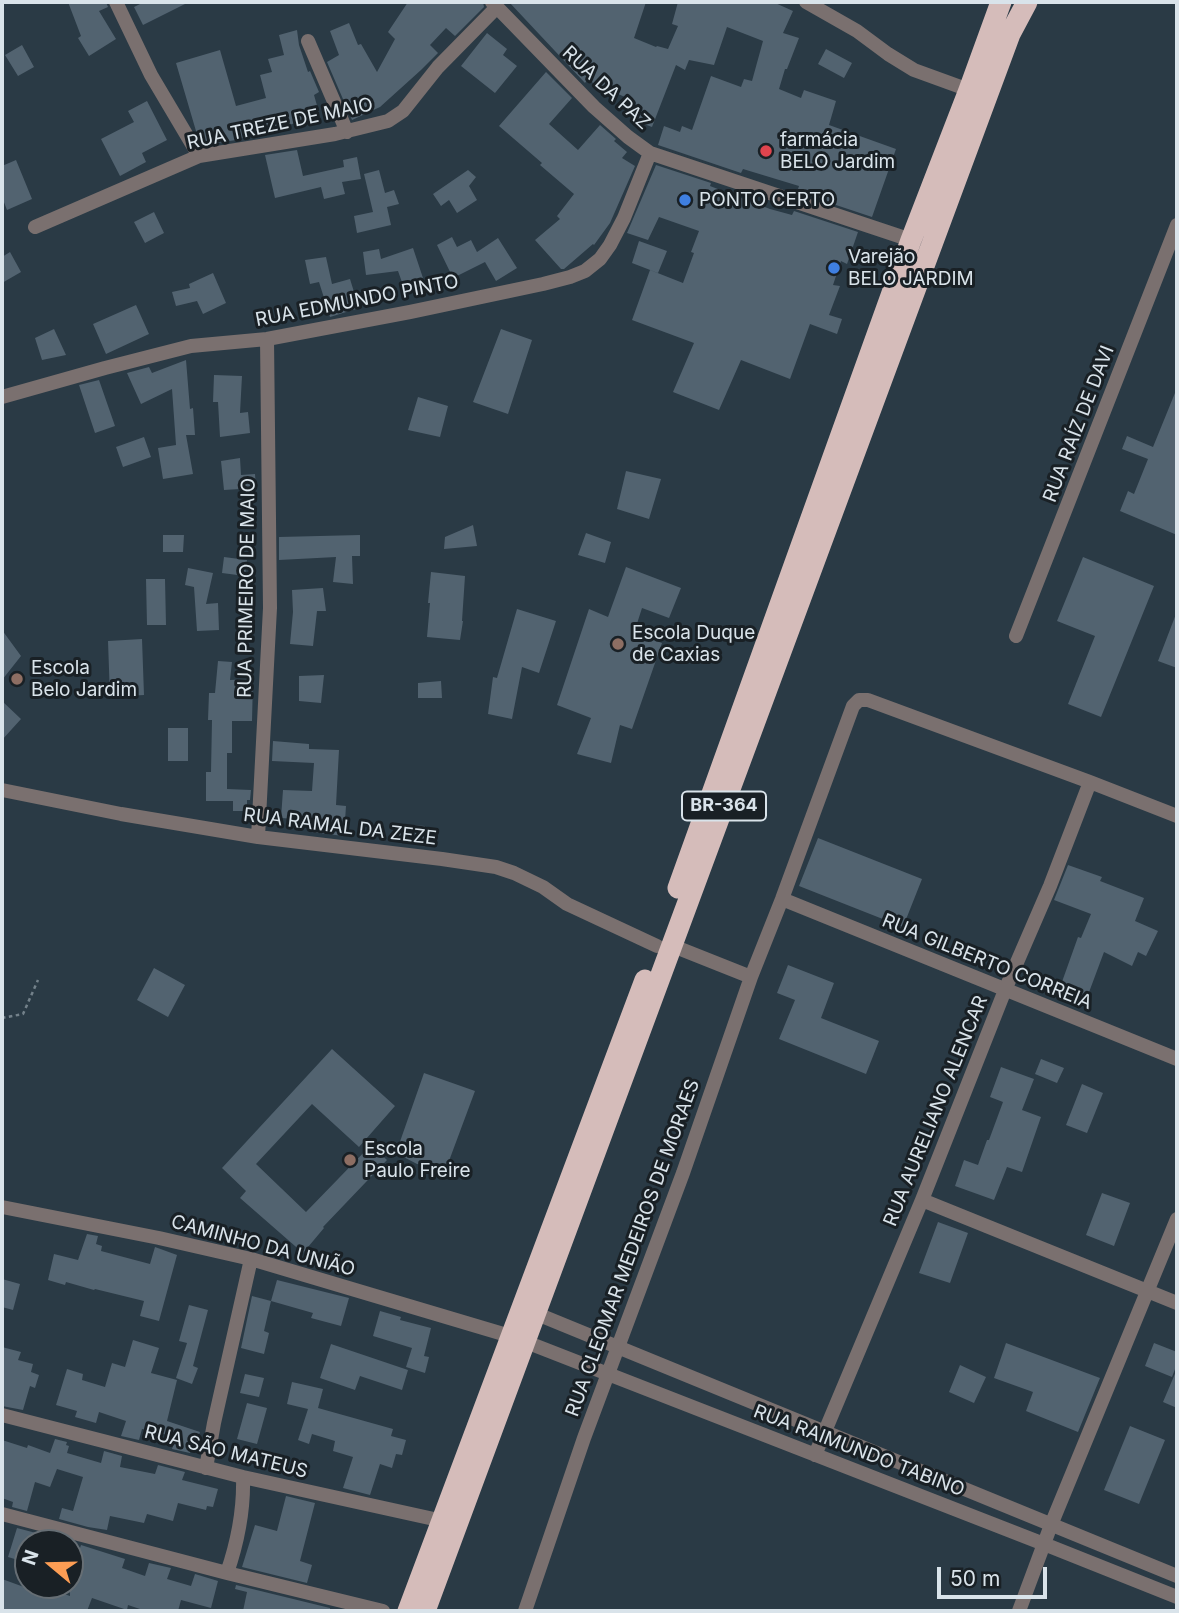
<!DOCTYPE html>
<html>
<head>
<meta charset="utf-8">
<style>
  body { margin:0 }
  #map { position:relative; width:1179px; height:1613px; overflow:hidden; background:#2a3a45; font-family:Inter,sans-serif }
  canvas { display:block }
  .frame { position:absolute; inset:0; border:4px solid #d9e3ea; pointer-events:none }
  .north { position:absolute; left:14px; top:1529px; width:70px; height:70px; box-sizing:border-box; background:#192025; border:2px solid #666e74; border-radius:50%; rotate:289deg; font-size:19px; font-weight:700; line-height:28px; text-align:center; color:#d9e3ea }
  .north::after { content:''; display:block; margin:auto; width:24px; height:32px; background:#fc9d54; clip-path:polygon(50% 0,100% 100%,50% 72%,0 100%) }
  .scale { position:absolute; left:937px; top:1567px; width:110px; height:32px; box-sizing:border-box; border:4px solid #d9e3ea; border-top:0; padding-left:9px; font-size:21px; line-height:24px; white-space:nowrap; color:#d9e3ea; -webkit-text-stroke:5px #192025; paint-order:stroke }
</style>
</head>
<body>
<div id="map">
<canvas width="1179" height="1613"></canvas>
<div class="frame"></div>
<div class="north">N</div>
<div class="scale">50 m</div>
</div>
<script>
const g = document.querySelector('canvas').getContext('2d');
g.lineJoin = 'round';
function fill(path, color) { g.fillStyle = color; g.fill(path, 'evenodd'); }
function stroke(path, color, width, dash) { g.strokeStyle = color; g.lineWidth = width; g.lineCap = dash ? 'butt' : 'round'; g.setLineDash(dash || []); g.stroke(path); }
function label(font, color, halo, rows, align = 'center') {
  g.font = font + ' Inter,sans-serif'; g.lineWidth = 6; g.setLineDash([]); g.textBaseline = 'middle'; g.strokeStyle = halo; g.fillStyle = color; for (const [text, x, y, turn = 0] of rows) {
    g.save(); g.translate(x, y); g.rotate((+turn || 0) * Math.PI / 180); g.textAlign = isNaN(turn) ? turn : align; if (halo) g.strokeText(text, 0, 0); g.fillText(text, 0, 0); g.restore();
  }
}
fill(new Path2D(`
  M68,2H106L108,7L99,11L116,39L89,56L78,38L81,36Z
  M144,2H189L143,25L134,7Z
  M408,2H483L484,7L455,36L446,28L430,45L438,53L421,70L380,107L352,120L327,62L339,55L330,31L349,23L358,45L361,44L377,72L395,39L388,32Z
  M509,2H646L634,38L656,47L657,46L668,49L678,26L672,24L678,2H773L793,11L783,33L799,38L787,69H785L779,89L801,98L804,90L836,101L829,125L896,149L872,217L797,192L799,186L743,169L741,173L658,145L664,126L680,132L682,126L692,130L711,76L741,87L744,79L752,81L763,41L727,27L714,65L689,60L685,70L676,65L652,127L633,120L636,102L587,80L585,83Z
  M297,30L299,45L308,72L310,71L319,92L314,95L320,116L236,140L204,145L196,131L176,63L220,50L236,106L266,98L260,75L272,72L268,59L284,55L279,35Z
  M487,33L507,49L503,55L517,66L495,93L461,66Z
  M22,45L34,67L18,76L5,55Z
  M826,49L852,63L844,78L818,64Z
  M546,72L572,98L549,124L578,150L600,125L616,139L614,141L627,152L622,158L635,166L610,223L594,245L593,244L564,269H561L535,240L560,219L557,216L574,194L540,165L542,163L499,126Z
  M147,101L167,140L142,153L146,162L120,176L101,139L134,122L128,111Z
  M297,150L303,176L344,167L343,160L357,157L361,179L342,182L345,194L324,199L321,187L275,198L265,155Z
  M16,160L32,199L7,210L2,197V166Z
  M656,165L711,183L710,186L770,209L792,215L794,211L858,232L847,264L841,261L833,285L840,286L829,315L842,319L837,334L810,324L790,379L741,360L719,410L673,392L694,343L632,320L650,270L683,283L694,253L691,252L699,231L659,217L648,240L627,233Z
  M379,170L385,193L394,190L399,204L387,207L391,225L357,233L354,216L373,212L364,174Z
  M468,170L476,177L469,186L477,200L457,213L449,200L441,206L433,194Z
  M154,212L164,233L145,243L134,222Z
  M452,237L457,247L471,240L477,252L498,238L517,268L496,281L485,262L453,278L437,245Z
  M639,241L667,251L658,273L632,263Z
  M413,248L423,278L403,285L398,271L366,275L363,252L379,249L381,259Z
  M10,252L21,272L2,283V257Z
  M326,257L332,284L350,279L359,308L330,317L319,282L310,284L305,260Z
  M213,273L226,303L203,314L197,301L176,306L172,292L190,288L189,284Z
  M136,305L149,334L106,354L93,324Z
  M54,329L66,355L42,360L35,338Z
  M501,329L532,340L508,414L473,402Z
  M186,360L190,409L193,408L195,435H186L193,474L163,479L158,448L176,445L172,389L141,404L127,373L149,367L152,373Z
  M214,375L242,376L240,413L248,412L250,433L220,437L218,402H213Z
  M99,380L115,426L95,433L79,385Z
  M1177,388V535L1120,511L1128,491L1134,494L1148,459L1122,449L1127,436L1153,447Z
  M418,397L448,406L440,437L408,430Z
  M144,437L151,457L123,467L116,447Z
  M240,458L241,475L255,474L256,488L224,490L221,461Z
  M626,471L661,479L649,519L617,509Z
  M473,525L477,546L444,549L445,537Z
  M586,533L611,542L605,563L578,555Z
  M163,535H184L183,552H163Z
  M360,535V556H352L353,584L333,582L336,557L279,560V537Z
  M224,557L247,560L245,576L222,573Z
  M1083,557L1154,586L1101,717L1068,704L1095,636L1057,621Z
  M626,567L681,588L669,618L642,608L634,633L662,643L632,729L620,725L611,763L577,754L591,718L557,705L589,609L608,617Z
  M188,568L213,573L206,604L218,603L219,630L197,631L194,587L185,585Z
  M431,572L465,576L462,621H463L460,640L427,637L430,603H428Z
  M146,579H165L166,625H147Z
  M323,588L326,611H317L313,646L290,644L293,612L292,590Z
  M517,609L556,621L539,673L522,667L512,719L488,714L493,677L497,678Z
  M1176,614H1177V668L1158,661Z
  M2,630L21,656L2,680Z
  M142,639L144,695L110,697L108,641Z
  M218,661L232,662L230,680L253,679L252,721H232V753H227V789L251,790L250,800H247V811H233V801H206V772H211L212,720H208L209,693H215Z
  M324,675L321,703L299,701V676Z
  M441,681L442,698H418V683Z
  M2,701L21,719L2,740Z
  M168,728H188V761H168Z
  M273,741L309,744V749L339,750L336,805L346,806L344,836L310,832V820L281,818L283,790L312,791L314,763L272,761Z
  M395,824L425,826L424,843L394,841Z
  M818,838L922,879L903,927L799,886Z
  M1068,865L1102,877L1100,881L1144,898L1135,921L1158,931L1146,956L1138,952L1132,966L1104,952L1085,1003L1058,993L1078,937L1081,938L1091,914L1054,900Z
  M788,965L834,983L821,1018L879,1041L866,1074L779,1039L795,1000L777,993Z
  M154,968L185,985L168,1017L137,1000Z
  M332,1049L395,1106L359,1147L312,1104L256,1164L306,1212L371,1145L387,1160L323,1227L324,1228L303,1253L240,1198L246,1191L222,1168Z
  M1041,1059L1064,1068L1057,1083L1035,1074Z
  M1001,1067L1034,1079L1022,1110L1041,1117L1022,1172L1007,1167L994,1200L955,1186L964,1160L978,1165L987,1140H989L1003,1102L990,1097Z
  M424,1073L475,1091L446,1169L417,1164L396,1153Z
  M1082,1084L1103,1093L1087,1133L1066,1125Z
  M1102,1193L1130,1203L1114,1246L1086,1235Z
  M938,1222L968,1233L950,1283L919,1273Z
  M87,1234L98,1236L96,1244L102,1246L101,1251L150,1264L155,1247L177,1255L159,1321L140,1316L144,1301L95,1289L94,1290L66,1282L65,1285L48,1280L54,1254L78,1260Z
  M2,1279L20,1284L13,1310L2,1307Z
  M277,1280L349,1298L341,1326L311,1318L313,1313L271,1301Z
  M252,1296L271,1301L264,1331L269,1333L264,1354L241,1348Z
  M189,1305L208,1310L193,1366L198,1368L192,1384L176,1378L187,1343L179,1341Z
  M380,1311L401,1317L400,1320L431,1328L424,1356L429,1357L425,1373L406,1367L412,1348L373,1336Z
  M133,1340L159,1348L151,1373L177,1380L167,1421L200,1432L193,1451L191,1450L190,1453L172,1449L176,1437L142,1429L139,1440L121,1436L126,1421L99,1412L96,1423L75,1417L77,1411L56,1405L67,1369L83,1374L82,1380L105,1387L112,1363L125,1367Z
  M1006,1343L1100,1378L1078,1432L1026,1411L1033,1392L994,1378Z
  M1154,1343L1177,1352V1364L1172,1377L1145,1366Z
  M331,1344L408,1370L402,1390L360,1376L355,1390L320,1378Z
  M2,1347L21,1352L18,1360L33,1364L31,1372L39,1375L35,1388L30,1386L23,1410L2,1406Z
  M960,1365L986,1377L974,1403L949,1392Z
  M1177,1369V1408L1163,1402Z
  M245,1374L264,1378L259,1397L240,1393Z
  M292,1382L323,1389L318,1408L393,1429L391,1436L406,1440L402,1455L396,1454L392,1468L380,1464L370,1495L343,1488L353,1457L333,1451L335,1441L312,1434L309,1444L298,1440L308,1409L287,1404Z
  M247,1403L267,1408L257,1444L237,1439Z
  M1130,1426L1165,1440L1139,1504L1104,1490Z
  M55,1439L67,1442L66,1445L69,1446L67,1453L101,1463L104,1451L122,1456L120,1467L155,1474L158,1465L185,1472L182,1480L218,1489L213,1507L207,1506L206,1510L178,1503L173,1521L147,1514L144,1523L110,1516L107,1530L88,1527L59,1519L62,1508L73,1511L83,1477L57,1469L50,1487L35,1482L27,1511L12,1507L13,1502L2,1498V1440L27,1448L28,1445L50,1453Z
  M286,1496L315,1503L300,1561L312,1565L307,1583L242,1567L255,1525L277,1531Z
  M17,1528L36,1533L33,1543H28V1563L8,1557Z
  M81,1545L125,1559L122,1568L145,1576L149,1563L171,1568L167,1579L191,1586L195,1574L218,1581L211,1608L181,1600L178,1611H146L128,1605L127,1610L92,1598L87,1611H6L2,1610V1579L24,1587L25,1583L43,1589L44,1587L70,1596V1551L78,1554Z
  M236,1585L330,1608V1611H243L247,1592L235,1589Z`), '#526370');
stroke(new Path2D(`
  M2,1018L23,1014L38,980`), '#73818a', 2.5, [3.5, 3.5]);
stroke(new Path2D(`
  M116,2L151,75L199,156
  M492,2L594,107L628,137L650,153L911,240
  M806,2L857,31L888,54L914,70L969,90
  M308,41L347,132
  M35,227L199,156L335,134L388,121L403,111L438,67L497,7
  M2,397L105,368L191,346L267,339L410,312L543,284L570,277L585,271L600,259L610,245L624,218L650,153
  M1016,636L1177,225
  M2,790L121,814L258,837L442,859L496,867L514,873L543,887L567,904L657,946
  M258,837L270,608L267,339
  M782,899L1177,1059
  M673,946L751,977
  M922,1200L1177,1303
  M2,1207L159,1238L251,1259L510,1336
  M537,1314L1177,1576
  M526,1342L1044,1544L1177,1597
  M2,1415L243,1477L443,1521
  M815,1455L922,1200L1005,990L1050,886L1090,782
  M206,1468L214,1423L251,1259
  M2,1514L227,1573L383,1611
  M227,1573C238,1541 244,1511 243,1477
  M525,1611L584,1438L683,1173L751,977L782,899L853,706L859,700H868L1090,782L1177,816
  M1019,1611L1051,1525L1177,1219`), '#7a706f', 14);
stroke(new Path2D(`
  M678,888L911,240L969,90L1001,2
  M408,1611L645,980
  M425,1611C623,1087 812,558 1010,34L1027,2`), '#d5bcba', 21);
for (const [x, y, r, color] of [
  [766,151,7,"#e0444e"],
  [685,200,7,"#3f7fe0"],
  [834,268,7,"#3f7fe0"],
  [618,644,7,"#8d6e63"],
  [17,679,7,"#8d6e63"],
  [350,1160,7,"#8d6e63"]
]) { const dot = new Path2D(); dot.arc(x, y, r, 0, 2 * Math.PI); g.fillStyle = color; g.fill(dot); stroke(dot, '#192025', 2.5); }
for (const [x, y, w] of [
  [724,806,84]
]) { const box = new Path2D(); box.roundRect(x - w / 2, y - 14.5, w, 29, 5); g.fillStyle = '#192025'; g.fill(box); stroke(box, '#d9e3ea', 2); }
label('bold 18px', '#d9e3ea', null, [
  ["BR-364",724,806]
]);
label('19px', '#d9e3ea', '#192025', [
  ["RUA DA PAZ",606,88,43],
  ["RUA TREZE DE MAIO",280,124,-12],
  ["RUA EDMUNDO PINTO",357,301,-11],
  ["RUA RAÍZ DE DAVI",1079,424,-69],
  ["RUA PRIMEIRO DE MAIO",247,588,-89],
  ["RUA RAMAL DA ZEZE",340,827,7],
  ["RUA GILBERTO CORREIA",987,962,22],
  ["RUA AURELIANO ALENCAR",936,1111,-68],
  ["CAMINHO DA UNIÃO",263,1246,15],
  ["RUA CLEOMAR MEDEIROS DE MORAES",633,1248,-70],
  ["RUA RAIMUNDO TABINO",859,1451,21],
  ["RUA SÃO MATEUS",226,1452,14]
]);
label('19px', '#d9e3ea', '#192025', [
  ["farmácia",780,140],
  ["BELO Jardim",780,162],
  ["PONTO CERTO",699,200],
  ["Varejão",848,257],
  ["BELO JARDIM",848,279],
  ["Escola Duque",632,633],
  ["de Caxias",632,655],
  ["Escola",31,668],
  ["Belo Jardim",31,690],
  ["Escola",364,1149],
  ["Paulo Freire",364,1171]
], 'left');
</script>
</body>
</html>
